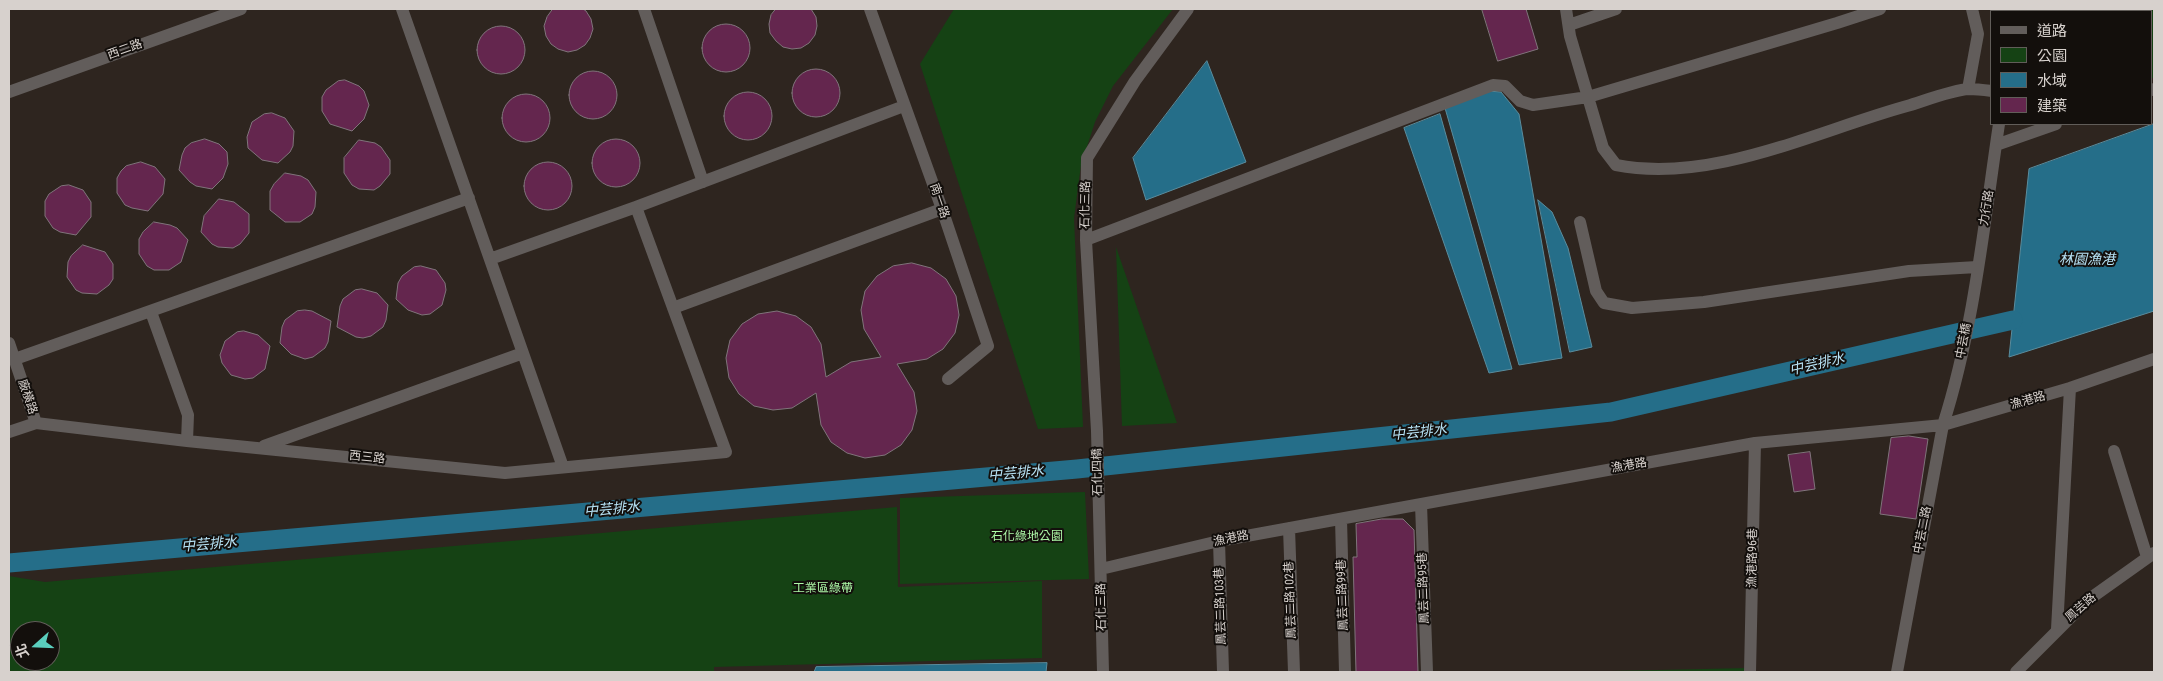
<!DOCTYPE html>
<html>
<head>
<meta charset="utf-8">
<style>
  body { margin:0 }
  #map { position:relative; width:2163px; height:681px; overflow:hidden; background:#2e251f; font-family:"Roboto Condensed","Noto Sans TC",sans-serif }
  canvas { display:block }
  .frame { position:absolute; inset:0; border:10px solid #d7d1cd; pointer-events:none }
  .legend { position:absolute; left:1990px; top:10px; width:162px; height:115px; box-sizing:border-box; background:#130f0c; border:1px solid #615d59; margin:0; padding:6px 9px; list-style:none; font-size:15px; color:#d7d1cd }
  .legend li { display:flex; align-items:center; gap:10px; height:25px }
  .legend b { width:25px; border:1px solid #615d59 }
  .north { position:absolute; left:10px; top:621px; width:50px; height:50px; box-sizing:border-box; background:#130f0c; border:1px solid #615d59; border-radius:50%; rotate:250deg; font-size:14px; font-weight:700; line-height:20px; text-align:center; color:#d7d1cd }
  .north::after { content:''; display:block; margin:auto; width:18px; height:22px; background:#5acebd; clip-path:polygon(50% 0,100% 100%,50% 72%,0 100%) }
</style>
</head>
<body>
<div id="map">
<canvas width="2163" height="681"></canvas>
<div class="frame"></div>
<ul class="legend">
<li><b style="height:6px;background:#625d5b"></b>道路</li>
<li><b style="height:14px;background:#154214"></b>公園</li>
<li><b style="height:14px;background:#256e89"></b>水域</li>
<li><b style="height:14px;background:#64264e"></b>建築</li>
</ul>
<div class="north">北</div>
</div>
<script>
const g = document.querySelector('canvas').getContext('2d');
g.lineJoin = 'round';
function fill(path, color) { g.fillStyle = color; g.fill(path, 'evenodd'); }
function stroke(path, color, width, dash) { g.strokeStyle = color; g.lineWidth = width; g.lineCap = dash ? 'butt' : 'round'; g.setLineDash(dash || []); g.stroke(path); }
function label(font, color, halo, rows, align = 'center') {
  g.font = font + ' "Roboto Condensed","Noto Sans TC",sans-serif'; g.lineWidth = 4; g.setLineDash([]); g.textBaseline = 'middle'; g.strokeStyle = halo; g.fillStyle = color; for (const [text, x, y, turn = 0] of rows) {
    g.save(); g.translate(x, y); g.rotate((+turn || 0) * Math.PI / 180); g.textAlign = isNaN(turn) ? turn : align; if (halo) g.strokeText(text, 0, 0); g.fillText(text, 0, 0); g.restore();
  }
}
fill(new Path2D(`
  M954,9H1173L1113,86L1095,122L1081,165L1074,218L1083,427L1038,429L920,64Z
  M2032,9H2154V78H2152V11H2032Z
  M1116,247L1177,423L1122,426Z
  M1085,492L1089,579L900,584V498Z
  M897,507L898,587L1042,581V658L714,667V672H9V576L45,582ZM20,631H50V661H20Z
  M1748,668L1747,672H1566Z`), '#154214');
const water = new Path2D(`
  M1207,61L1246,162L1146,200L1133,158Z
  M1488,91L1501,92L1519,114L1562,358L1519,365L1445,108Z
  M1440,114L1512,369L1489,373L1404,128Z
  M2154,124V311L2009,357L2029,169Z
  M1538,200L1552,212L1568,248L1592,347L1570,352Z
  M1047,663L1046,672H814L816,667Z`);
fill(water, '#256e89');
stroke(water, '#5a8c9d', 1);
stroke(new Path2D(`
  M9,563L1077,469L1611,412L2013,320`), '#256e89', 19);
const building = new Path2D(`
  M553,9H583L586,11L591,19L593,29L590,38L585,45L577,50L568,52L558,49L551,44L546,36L544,26L547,17Z
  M776,9H811L816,17L817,26L815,35L809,43L801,48L792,49L783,47L776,41L770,33L769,24L771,15Z
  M1482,9H1526L1538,49L1498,61Z
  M702 48a24 24 0 1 1 48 0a24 24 0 1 1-48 0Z
  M477 50a24 24 0 1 1 48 0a24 24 0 1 1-48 0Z
  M792 93a24 24 0 1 1 48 0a24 24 0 1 1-48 0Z
  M569 95a24 24 0 1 1 48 0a24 24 0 1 1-48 0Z
  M345,80L359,86L364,91L369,105L364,119L352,131L330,124L322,111V97L326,90L338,81Z
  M724 116a24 24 0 1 1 48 0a24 24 0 1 1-48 0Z
  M502 118a24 24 0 1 1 48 0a24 24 0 1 1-48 0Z
  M272,113L285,118L294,131L293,146L290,152L278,163L262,160L248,148L247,137L252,122L264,114Z
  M205,139L219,144L227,152L228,164L223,178L212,189L196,186L190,182L179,170L182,155L185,148L191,143Z
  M592 163a24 24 0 1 1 48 0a24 24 0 1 1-48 0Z
  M359,140L375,143L381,147L390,160V174L380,186L374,190L359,189L352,185L344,173V158Z
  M141,162L155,167L165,179L163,194L148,211L132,208L125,205L117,193V178L121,171L126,166Z
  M524 186a24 24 0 1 1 48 0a24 24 0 1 1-48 0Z
  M285,173L301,176L308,180L316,192L315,207L312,214L300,222H285L270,210V191L274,184Z
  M69,185L83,190L91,202V217L76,235L60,232L53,228L45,216V201L49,194L61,186Z
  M219,199L234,202L249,214V233L240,244L233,248L218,247L212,244L201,232L204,216Z
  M154,222L170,225L177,228L188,240L181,262L169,270H154L147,266L139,254V239L143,232Z
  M83,245L105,252L113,264V279L109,285L97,294L82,293L76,290L67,277L68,262L71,256Z
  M912,263L931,268L946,279L956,296L959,315L955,333L943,349L927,359L897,364L914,392L917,411L912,430L901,445L885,455L865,458L847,453L831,442L821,425L816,393L792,408L773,410L754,406L739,394L729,378L726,358L730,340L742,324L758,314L777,311L796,316L811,327L821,344L826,377L851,362L881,357L864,329L861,310L865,291L877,276L893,266Z
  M421,266L436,270L445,283L446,290L442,305L430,314L422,315L408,310L396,299L398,283L402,276L414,267Z
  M362,289L377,293L388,305L386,320L383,327L371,336L363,338L356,337L337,327L340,306L343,299L355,290Z
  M305,310L312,311L331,321L328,342L325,348L313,357L305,359L291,354L280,343L282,327L285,320L297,311Z
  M244,331L258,335L270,346L265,369L253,378L245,379L231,375L222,363L220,355L225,341L237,332Z
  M1909,436L1928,439L1916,519L1880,514L1891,438Z
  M1810,452L1815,489L1794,492L1788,455Z
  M1382,519H1403L1414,530L1418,672H1356L1353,557H1357L1356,524Z`);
fill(building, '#64264e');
stroke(building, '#80747b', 1);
stroke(new Path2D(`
  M402,9L563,467
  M644,9L703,182
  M870,9L942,209L988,346L948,379
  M1566,9L1570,36L1603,148L1616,165C1712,184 1816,131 1907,106C1924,101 1952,90 1969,89C1976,89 1984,90 1992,91
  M2013,11V9
  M1569,25L1616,9
  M1968,89L1978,34L1972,9
  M2152,90L2154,89
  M9,92L241,9
  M1996,145L2056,124
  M1580,222L1596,291L1604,303L1632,308L1704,302L1909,271L1977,267
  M1086,240L1493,85L1505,86L1520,101L1533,105L1588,97L1837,23L1880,9
  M490,259L636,207L904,106
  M673,308L942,209
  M151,312L188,415L187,441
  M9,343L36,423
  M15,359L469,198
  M9,432L36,423L187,441L505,473L726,452L636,207
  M264,446L523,353
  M2114,451L2147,557
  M1421,504L1427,672
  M1341,519L1345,672
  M1289,528L1294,672
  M1219,541L1223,672
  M1101,569L1219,541L1755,443L1943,425L2070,388L2154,359
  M2057,629L2070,388
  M1103,672L1097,431L1086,240L1087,158L1135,81L1188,9
  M1750,672L1755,443
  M1897,672L1943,425C1974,328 1984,224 1999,124
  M2016,672L2088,600L2154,553`), '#625d5b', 12);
label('12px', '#d7d1cd', '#130f0c', [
  ["西二路",125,50,-20],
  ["南一路",939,201,71],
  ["石化三路",1086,205,-89],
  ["力行路",1987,208,-81],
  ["中芸橋",1964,341,-79],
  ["廠橫路",27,397,71],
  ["漁港路",2028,401,-16],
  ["西三路",367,458,6],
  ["漁港路",1629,466,-10],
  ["石化四橋",1098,472,-91],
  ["中芸二路",1923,530,-79],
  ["漁港路",1231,539,-11],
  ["漁港路96巷",1753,558,-89],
  ["鳳芸二路95巷",1424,588,-92],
  ["鳳芸二路99巷",1343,595,-92],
  ["鳳芸二路102巷",1291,600,-92],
  ["鳳芸二路103巷",1221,606,-92],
  ["石化三路",1102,607,-91],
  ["鳳芸路",2081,608,-41]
]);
label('12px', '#acf8a7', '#130f0c', [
  ["石化綠地公園",1027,537],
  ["工業區綠帶",823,589]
]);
label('italic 14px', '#b7e3f6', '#130f0c', [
  ["林園漁港",2087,260],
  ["中芸排水",1817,365,-13],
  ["中芸排水",1419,433,-6],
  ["中芸排水",1016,474,-5],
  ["中芸排水",612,510,-5],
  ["中芸排水",209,545,-5]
]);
</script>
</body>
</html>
